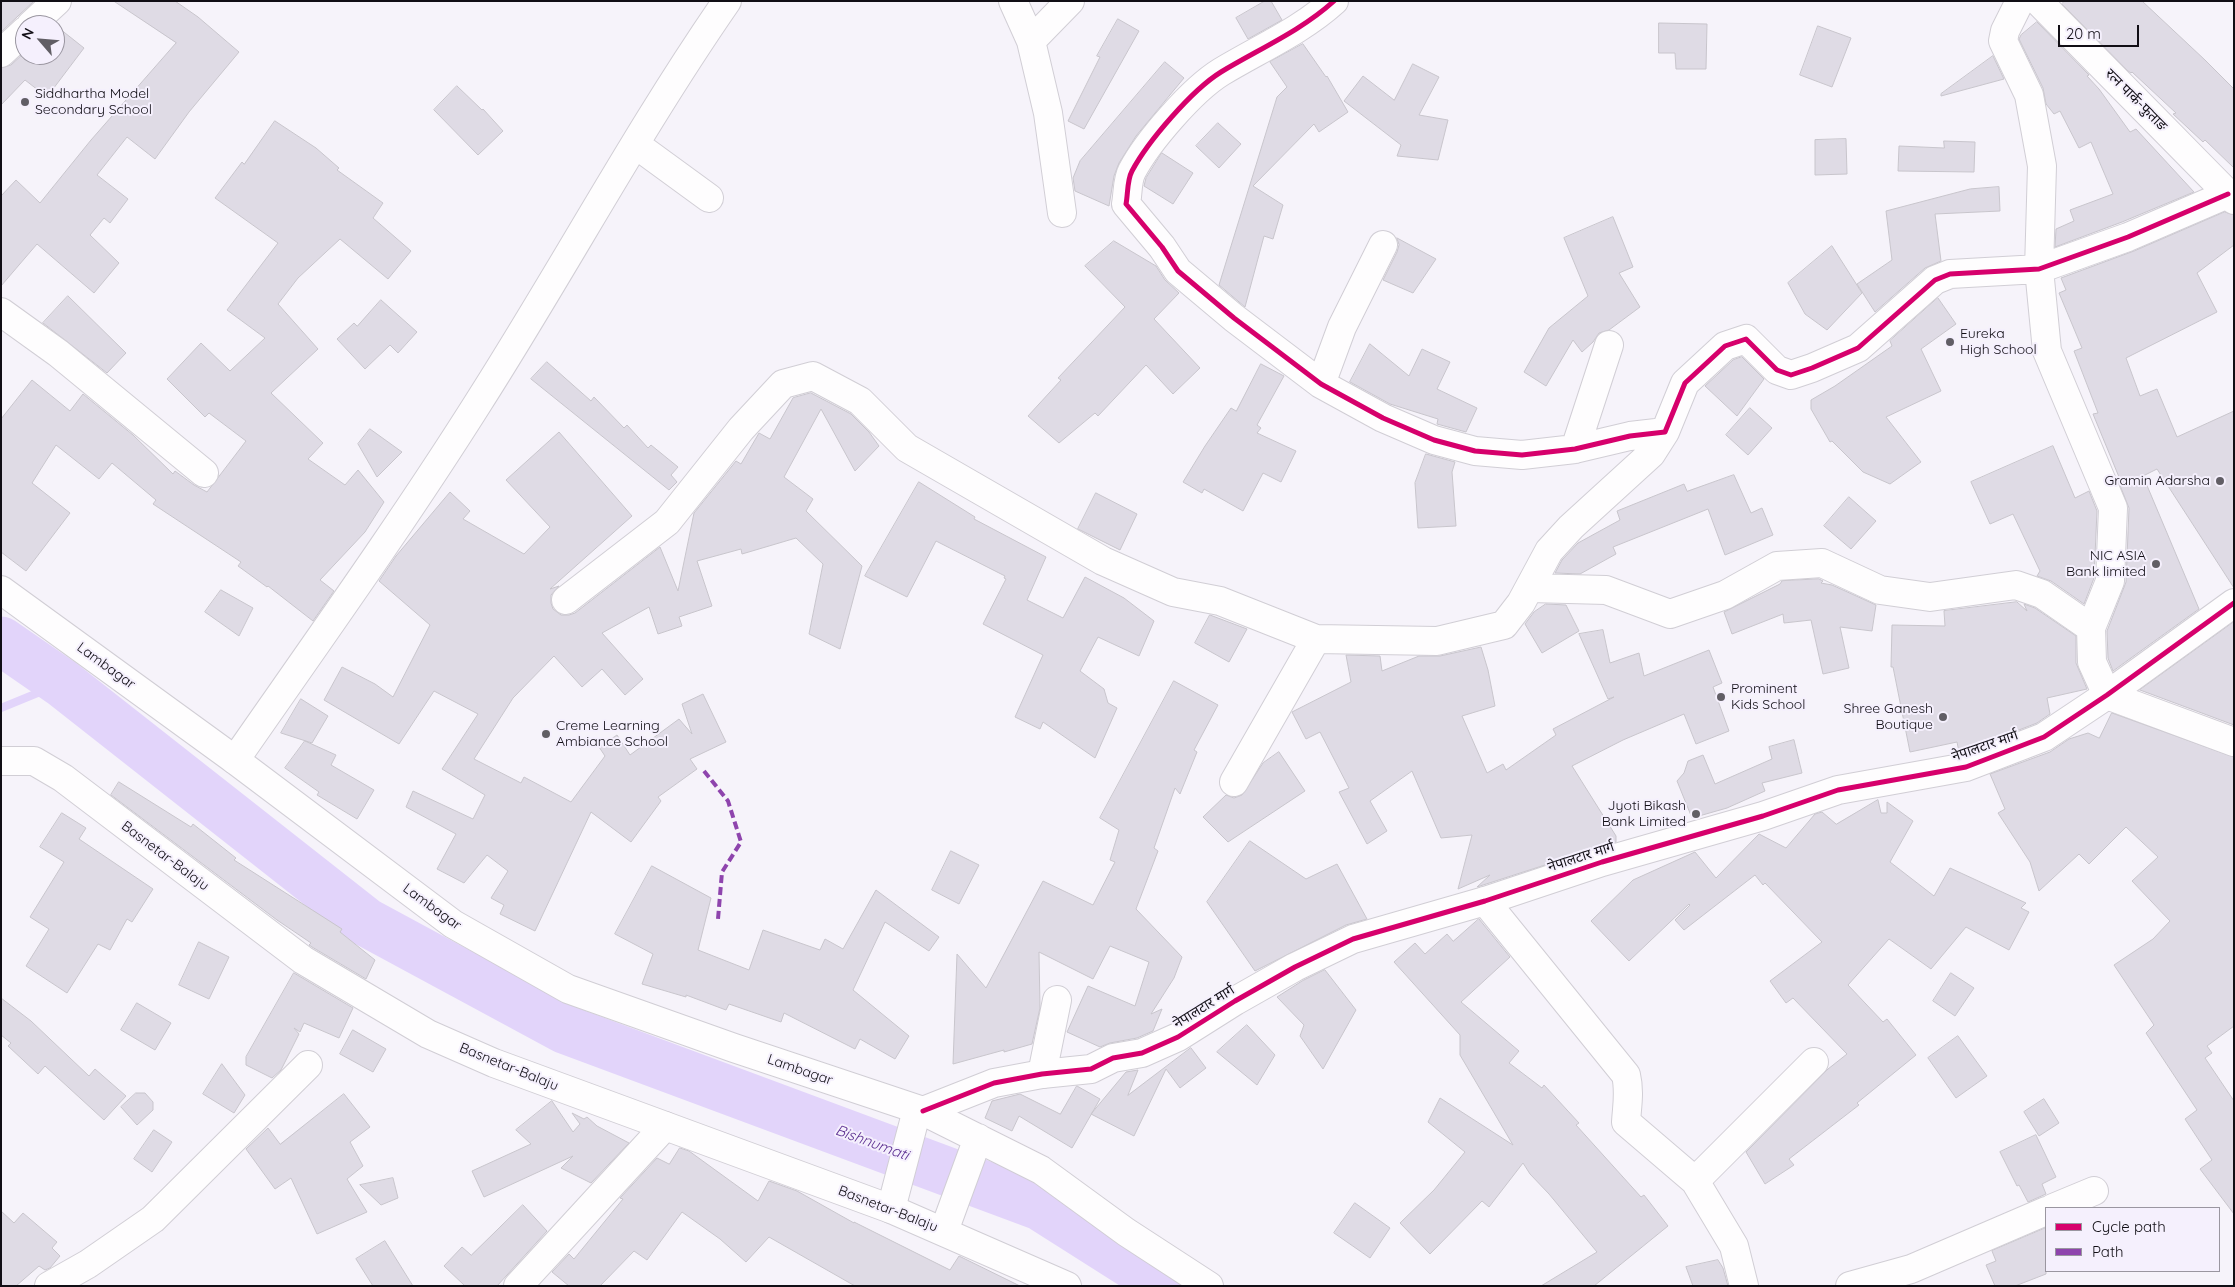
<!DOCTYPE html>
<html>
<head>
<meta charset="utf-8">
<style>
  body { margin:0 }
  #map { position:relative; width:2235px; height:1287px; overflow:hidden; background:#f6f3fa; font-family:Quicksand,sans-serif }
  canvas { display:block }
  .frame { position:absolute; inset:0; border:2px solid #110e15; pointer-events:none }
  .legend { position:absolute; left:2045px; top:1207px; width:175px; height:65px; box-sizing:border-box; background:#f5f0fd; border:1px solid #9a96a0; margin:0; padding:6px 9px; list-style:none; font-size:15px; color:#110e15 }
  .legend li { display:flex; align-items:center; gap:10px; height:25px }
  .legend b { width:25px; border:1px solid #9a96a0 }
  .north { position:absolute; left:15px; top:15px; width:50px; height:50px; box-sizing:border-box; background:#f5f0fd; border:1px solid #9a96a0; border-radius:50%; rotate:297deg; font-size:14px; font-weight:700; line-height:20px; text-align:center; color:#110e15 }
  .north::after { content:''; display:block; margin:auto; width:18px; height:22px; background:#615e65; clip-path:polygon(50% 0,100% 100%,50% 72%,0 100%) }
  .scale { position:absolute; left:2058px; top:25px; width:81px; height:22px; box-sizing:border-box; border:2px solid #110e15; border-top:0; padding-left:6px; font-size:15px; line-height:18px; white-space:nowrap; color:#110e15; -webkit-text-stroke:4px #f5f0fd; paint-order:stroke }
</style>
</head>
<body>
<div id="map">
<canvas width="2235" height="1287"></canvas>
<div class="frame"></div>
<ul class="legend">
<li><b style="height:6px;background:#d6006c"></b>Cycle path</li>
<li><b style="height:6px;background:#8e44ad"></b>Path</li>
</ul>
<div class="north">N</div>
<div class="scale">20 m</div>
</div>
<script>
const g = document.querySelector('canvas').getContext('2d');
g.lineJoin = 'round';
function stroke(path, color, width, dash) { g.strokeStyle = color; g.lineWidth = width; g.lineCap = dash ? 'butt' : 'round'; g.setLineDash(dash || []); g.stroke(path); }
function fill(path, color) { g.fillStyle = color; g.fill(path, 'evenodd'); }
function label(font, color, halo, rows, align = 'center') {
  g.font = font + ' Quicksand,"Noto Sans Devanagari",sans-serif'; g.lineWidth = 4; g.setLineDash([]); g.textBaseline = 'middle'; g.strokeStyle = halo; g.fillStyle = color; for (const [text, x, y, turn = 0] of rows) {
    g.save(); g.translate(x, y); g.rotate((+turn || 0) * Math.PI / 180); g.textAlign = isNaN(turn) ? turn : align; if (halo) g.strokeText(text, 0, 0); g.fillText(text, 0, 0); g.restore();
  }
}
stroke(new Path2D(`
  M1,708L62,683`), '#e2d4fa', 8);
stroke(new Path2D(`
  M1,641L62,683L366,922L564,1029L1040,1206L1166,1286`), '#e2d4fa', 49);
const building = new Path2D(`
  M1,1H34L1,32Z
  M114,1H175L198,17L239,52L189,112L155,159L127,137L97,175L128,199L110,223L104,218L90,235L119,263L94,293L37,244L1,286V196L16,180L40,203L91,140L176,43Z
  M1265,1H1271L1282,20L1248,39L1236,18Z
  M2065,1H2142L2205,60L2234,89V168L2205,140L2203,142L2173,114L2176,113L2132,72L2131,73L2128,71L2062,4Z
  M1118,19L1139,31L1084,129L1068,121L1100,57L1097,56Z
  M2037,22L2089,75L2087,76L2099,89L2130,132L2136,129L2194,192L2122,222L2055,247L2056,229L2074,221L2070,210L2113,194L2091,142L2079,148L2060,111L2054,114L2046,104L2043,88L2019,39L2021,35Z
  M1659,23L1707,24L1706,69H1676L1675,53H1659Z
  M55,25L84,48L47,97L25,80L1,105V68L11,65L25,52V55H55Z
  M1818,26L1851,38L1832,87L1800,75Z
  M1303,44L1326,77L1327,76L1348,112L1319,132L1314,124L1253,186L1283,205L1273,239L1264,236L1245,307L1219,285L1277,97L1287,87L1270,62Z
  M1993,56L2004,79L1941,96V94Z
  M1165,62L1184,78L1136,136L1119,163L1114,176L1109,206L1075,191L1073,178L1080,161Z
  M1413,64L1439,77L1419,115L1448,120L1438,160L1397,156L1401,145L1344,101L1363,76L1394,100Z
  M457,86L482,110L483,109L503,131L478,155L434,110Z
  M275,121L316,148L339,168L337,170L383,203L373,218L411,251L388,279L340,239L298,278L278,304L318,349L271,393L323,443L308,459L345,485L358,470L384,502L365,532L320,580L334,591L313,621L268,586L267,587L238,566L241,562L153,504L156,500L112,463L99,479L56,445L32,483L70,513L26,571L1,552V419L32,380L70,411L83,394L133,435L173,474L175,471L194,485L207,492L246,441L209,413L205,417L167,379L201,343L230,371L265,338L227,310L278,243L215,198L242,162L244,164Z
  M1218,123L1241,144L1219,168L1196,146Z
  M1846,139L1847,174L1815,175V140Z
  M1944,141L1975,142L1974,172L1898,171L1899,146L1944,148Z
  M1162,153L1193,173L1173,204L1144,186L1146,178Z
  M1999,187L2000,211L1935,214L1941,261L1925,268L1875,312L1857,284L1892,260L1886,211L1970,189Z
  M2225,212L2234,215V245L2197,273L2217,312L2126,358L2140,396L2157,389L2177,437L2234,411V588L2157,469L2143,476L2199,609L2113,671L2108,658L2107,631L2126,582L2129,508L2117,478L2119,477L2093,414L2098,413L2074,351L2082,348L2059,293L2066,290L2061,278L2134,251Z
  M1613,217L1633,267L1619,273L1640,307L1609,330L1599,333L1593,342L1582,352L1573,340L1546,386L1524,372L1549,328L1588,296L1564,238Z
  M1397,238L1436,259L1413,293L1383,280L1397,252L1399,245Z
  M1114,241L1156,266L1165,280L1179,293L1154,319L1200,368L1173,394L1146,365L1098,416L1095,413L1059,443L1028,416L1061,380L1058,378L1125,307L1085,266Z
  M1832,246L1862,293L1827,330L1805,314L1788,283Z
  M68,296L126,353L107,373L43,323Z
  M1938,298L1956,324L1921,349L1941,391L1886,417L1921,462L1890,484L1863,472L1832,441L1830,442L1811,409V400L1835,386L1892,346L1890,341Z
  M381,300L417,332L398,353L390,345L365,369L337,339L354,323L357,326Z
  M1370,344L1409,376L1422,349L1450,362L1437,389L1477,408L1466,432L1437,424L1438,419L1390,404L1350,382Z
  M1742,357L1764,379L1737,416L1705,386L1733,360Z
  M547,362L591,401L594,397L624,428L627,425L648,448L651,445L678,467L671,475L677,482L669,490L531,379Z
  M1261,364L1284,376L1257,425L1261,428L1257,433L1296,451L1281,482L1263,473L1243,511L1204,489L1202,493L1183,482L1205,446L1231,408L1236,411Z
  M811,393L851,414L869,432L879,446L855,471L821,409L784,477L813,499L806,511L862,566L840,649L809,634L823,564L796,538L742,554L741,549L697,561L712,606L679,617L682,626L658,634L649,607L602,633L643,679L625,695L602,669L582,687L554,656L513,698L474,759L521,783L524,777L571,802L605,756L599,747L617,735L630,755L679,719L692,734L682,704L703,694L726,742L690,759L697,769L658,797L661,801L631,842L591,812L535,931L500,914L504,905L491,898L508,871L487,855L464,883L437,869L456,834L406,807L413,791L473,819L485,795L442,769L478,714L434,691L399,744L324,700L342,667L375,684L393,697L430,625L379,581L396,556L450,492L470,511L463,519L524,554L550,527L506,480L559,432L632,516L550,589L559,586L551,595V603L553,609L561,615H569L575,613L660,547L678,591L694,513L736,461L741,464L759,433L770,439L793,398Z
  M1750,408L1772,428L1748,455L1726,435Z
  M370,429L402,452L377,477L358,444Z
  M2053,446L2075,498L2089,491L2097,511L2094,578L2084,604L2051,581L2037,576L2040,571L2013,514L1990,524L1971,482Z
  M1426,454L1455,462L1452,472L1456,526L1418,528L1415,483Z
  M1734,475L1751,513L1762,508L1773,535L1725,555L1708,509L1613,547L1616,554L1580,574L1555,573L1562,560L1578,543L1620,520L1617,511L1684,484L1687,491Z
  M919,482L975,517L974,519L1046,557L1027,600L1063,618L1085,577L1124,598L1154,621L1139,656L1098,637L1080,671L1104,689L1108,703L1117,708L1095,758L1043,722L1040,729L1015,717L1043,655L983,624L1006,579L1004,578L1005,576L936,541L907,597L865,576Z
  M1096,493L1137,514L1120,550L1078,529Z
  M1849,497L1876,521L1851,549L1824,526Z
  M1819,579L1823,581L1821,583L1832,585L1876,605L1872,631L1840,627L1849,668L1823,674L1811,620L1784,623L1783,614L1732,634L1724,612L1780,584L1782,581Z
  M221,590L253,608L239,636L205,612Z
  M2017,602L2027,611L2024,604L2035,608L2076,636V663L2087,689L2047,698L2050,714L2037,723L1962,752H1959L1957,742L1910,752L1893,667H1891L1892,625L1945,626L1944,611Z
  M1546,604L1566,605L1579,631L1542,653L1525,624L1534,612Z
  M1210,615L1247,629L1229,662L1195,643Z
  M2234,622V725L2140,690Z
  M1603,630L1610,663L1639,653L1644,676L1709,650L1722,683L1713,687L1729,731L1696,744L1684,714L1623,740L1572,766L1616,836V842L1477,887L1490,875L1458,889L1472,835L1441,838L1412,771L1370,801L1387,831L1367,844L1339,792L1349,788L1320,732L1306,739L1292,712L1351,682L1346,655L1380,656L1382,671L1419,656H1440L1481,647L1488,670L1495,706L1462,716L1487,773L1503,764L1506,770L1556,735L1553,729L1614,697L1608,699L1579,634Z
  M1174,681L1218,705L1194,750L1197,752L1180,794L1175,788L1154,848L1158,851L1136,909L1182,957L1174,978L1151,1014L1162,1009L1153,1031L1137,1038L1110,1043L1100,1047L1067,1032L1088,986L1135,1006L1149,962L1110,946L1093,979L1039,952L1040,1008L1032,1044L1004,1052V1050L953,1064L957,954L986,988L1043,881L1093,905L1115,862L1110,860L1119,830L1100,818Z
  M301,699L328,716L312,743L281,733Z
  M2112,713L2234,757V1026L2207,1046L2212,1053L2205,1058L2234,1101V1214L2200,1169L2212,1160L2185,1119L2197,1110L2146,1033L2154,1025L2114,965L2153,939L2170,921L2132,881L2158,857L2126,827L2089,864L2079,854L2039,891L2030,862L1998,813L2005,809L1990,774L2050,752L2069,739L2088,733L2099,738Z
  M1794,740L1802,773L1762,783L1765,791L1727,808L1692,818L1677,781L1684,773L1688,761L1703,755L1715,784L1772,759L1769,747Z
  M305,741L336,755L331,765L374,790L357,819L317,795L319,792L285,768Z
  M1279,752L1305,791L1228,842L1203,817L1226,795L1234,798L1242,795L1263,763Z
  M119,782L191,827L193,824L236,858L234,860L342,929L340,932L375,960L366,979L312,947L309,945L311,943L277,920L111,795Z
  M1878,800L1881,813H1887V802L1913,821L1890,862L1934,896L1950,868L2026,903L2021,908L2029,912L2009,950L1966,927L1931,969L1889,939L1848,985L1883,1022L1887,1019L1916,1055L1857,1103L1859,1105L1789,1159L1794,1165L1765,1184L1746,1152L1828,1069L1847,1054L1793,998L1786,1003L1770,981L1822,942L1765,883L1763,885L1755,875L1684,930L1675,920L1690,905L1689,904L1629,961L1591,921L1633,880L1695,852L1716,878L1759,834L1786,848L1815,814L1822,812L1836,824Z
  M62,813L86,828L79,839L153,889L132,922L127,919L110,950L98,944L67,993L26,966L49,929L30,917L64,862L40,847Z
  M1250,841L1306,879L1337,864L1367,919L1346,925L1255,971L1207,902Z
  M951,851L979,865L959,904L932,890Z
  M652,866L711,898L698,950L749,970L763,930L820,950L825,939L843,949L876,890L939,937L929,951L885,922L853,990L909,1036L895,1059L860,1039L855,1049L784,1013L781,1022L729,1004L726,1010L686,995V997L642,984L653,954L615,934Z
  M1479,919L1510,957L1461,1002L1519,1051L1509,1063L1542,1088L1544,1085L1579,1123L1576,1125L1641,1197L1644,1195L1668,1226L1594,1286H1541L1597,1252L1549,1194L1530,1174L1523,1163L1489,1207L1482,1201L1430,1254L1400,1223L1434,1190L1465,1152L1428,1122L1440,1098L1513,1145L1460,1055V1035L1394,962L1415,943L1425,954L1447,934L1453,941Z
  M199,942L229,957L209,999L179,985Z
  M1325,970L1356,1010L1323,1069L1300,1036L1304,1025L1277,997L1302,981Z
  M294,973L353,1008L339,1038L304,1023L300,1032L294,1028L299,1034L281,1070L272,1078L246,1065V1057Z
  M1951,973L1974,988L1955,1016L1933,1001Z
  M1,998L31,1021L89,1076L95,1069L126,1096L104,1120L45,1066L38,1074L8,1046L11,1043L1,1035Z
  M137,1003L171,1023L155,1050L121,1030Z
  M1247,1025L1275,1055L1257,1085L1217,1052Z
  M353,1030L386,1049L373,1072L340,1054Z
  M1958,1036L1987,1076L1956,1098L1928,1058Z
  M1191,1048L1206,1068L1180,1088L1166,1069L1134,1136L1091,1114L1126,1072L1138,1070L1128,1095Z
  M222,1064L245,1095L234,1113L203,1094Z
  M1077,1086L1100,1099L1072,1148L1019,1116L1012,1131L985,1118L992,1101L1020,1094L1060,1114Z
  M136,1093H145L153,1102V1110L137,1125L121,1107Z
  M344,1094L370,1127L350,1142L363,1166L347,1179L367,1212L317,1234L291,1178L275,1189L246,1149L268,1128L280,1144Z
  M2044,1099L2059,1123L2039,1136L2024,1112Z
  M552,1101L573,1132L580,1124L572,1113L584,1119L587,1117L597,1126L629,1143L591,1183L561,1168L573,1156L484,1197L472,1171L531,1144L516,1130Z
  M154,1130L172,1142L152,1172L134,1159Z
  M2036,1135L2056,1177L2042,1184L2046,1194L2028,1202L2019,1185L2017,1186L2000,1152Z
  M680,1148L689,1151L758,1201L769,1181L797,1191L854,1223V1222L950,1270L959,1256L1020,1286H855L769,1237L746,1262L720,1239L682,1212L647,1260L634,1251L600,1286H569L552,1272L569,1254L574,1259L623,1199L620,1198L657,1158L669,1164Z
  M393,1178L398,1198L381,1205L360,1185Z
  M1355,1203L1390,1228L1370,1258L1334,1233Z
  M523,1205L547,1231L497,1286H465L444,1266L462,1247L471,1255Z
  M1,1211L14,1223L23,1213L57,1242L52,1248L60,1256L50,1268L45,1270L39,1266L16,1286H1Z
  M2046,1228V1274L2015,1286H1995L1986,1265L1996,1261L1992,1251Z
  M385,1241L413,1286H373L356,1259Z
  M1718,1260L1723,1268L1728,1286H1693L1686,1267Z`);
fill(building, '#dfdbe5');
stroke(building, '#c8c5cc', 1);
const minor = new Path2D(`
  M1013,1L1031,41L1048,113L1062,213
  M1334,1C1301,31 1259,49 1221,72C1192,90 1148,141 1132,171C1127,180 1128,194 1126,204L1162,247L1178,271L1234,318L1321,384L1383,418L1434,440L1475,451L1522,455L1575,449L1630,436L1665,432L1685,383L1725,346L1746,339L1777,370L1791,375L1812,368L1858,348L1935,280L1950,274L2039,269L2128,237L2228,194
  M2020,1L2005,31L2003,41L2029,95L2042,166L2039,269L2047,351L2113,508L2110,581L2091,628L2092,662L2107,695L2234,742
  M31,25L57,1
  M1031,41L1070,1
  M1,53L25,31
  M635,144L709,198
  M1,312L58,353L204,473
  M1321,384L1342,327L1383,245
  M1575,449L1609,345
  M1530,588L1606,590L1670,614L1725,595L1777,566L1822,563L1880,590L1930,597L2016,585L2042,594L2091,628
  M566,600L667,522L741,429L783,384L813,376L860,401L907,448L1103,561L1173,592L1220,601L1316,639L1437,641L1504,625L1521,603L1549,551L1571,527L1651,454L1665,432
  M235,760C317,642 401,525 478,403C563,270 637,131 727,1
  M1234,782L1316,639
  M1485,901L1626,1075C1630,1092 1627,1106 1626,1122L1695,1181L1734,1246L1744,1286
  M1042,1074L1057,1000
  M923,1111L1041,1170L1126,1232L1209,1286
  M1695,1181L1814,1062
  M2053,1208L2094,1191
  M891,1209L917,1110
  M944,1231L978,1138
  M49,1286L88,1264L153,1219L308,1065
  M518,1286L665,1126
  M1850,1286L1911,1269L2046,1211`);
const tertiary = new Path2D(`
  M2038,1L2234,200
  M1,590L235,760L453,924L568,989L734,1048L923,1111L994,1083L1042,1074L1091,1069L1113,1058L1142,1053L1178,1037L1235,1001L1295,967L1353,939L1485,901L1602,862L1763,816L1838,790L1966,767L2044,737L2107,695L2234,603
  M1,761H34L63,778L303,960L428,1034L494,1063L891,1209L1067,1286`);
stroke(minor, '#d1ced5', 30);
stroke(tertiary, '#d1ced5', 30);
stroke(minor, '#fefdfe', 28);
stroke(tertiary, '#fefdfe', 28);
stroke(new Path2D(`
  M704,771L728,801L741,842L722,872L718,919`), '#8e44ad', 4, [8, 4]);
stroke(new Path2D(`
  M1334,1C1301,31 1259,49 1221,72C1192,90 1148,141 1132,171C1127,180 1128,194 1126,204L1162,247L1178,271L1234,318L1321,384L1383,418L1434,440L1475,451L1522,455L1575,449L1630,436L1665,432L1685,383L1725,346L1746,339L1777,370L1791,375L1812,368L1858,348L1935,280L1950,274L2039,269L2128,237L2228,194
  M923,1111L994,1083L1042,1074L1091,1069L1113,1058L1142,1053L1178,1037L1235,1001L1295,967L1353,939L1485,901L1602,862L1763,816L1838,790L1966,767L2044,737L2107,695L2234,603`), '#d6006c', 5);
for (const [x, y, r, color] of [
  [25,102,5,"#615e65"],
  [1950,342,5,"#615e65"],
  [2220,481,5,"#615e65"],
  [2156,564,5,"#615e65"],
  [1721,697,5,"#615e65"],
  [1943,717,5,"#615e65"],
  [546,734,5,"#615e65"],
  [1696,814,5,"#615e65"]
]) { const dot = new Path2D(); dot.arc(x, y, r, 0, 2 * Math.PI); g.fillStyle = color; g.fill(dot); stroke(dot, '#f5f0fd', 2); }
label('14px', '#110e15', '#f5f0fd', [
  ["Siddhartha Model",35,94],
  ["Secondary School",35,110],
  ["Eureka",1960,334],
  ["High School",1960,350],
  ["Gramin Adarsha",2210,481,"right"],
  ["NIC ASIA",2146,556,"right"],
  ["Bank limited",2146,572,"right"],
  ["Prominent",1731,689],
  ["Kids School",1731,705],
  ["Shree Ganesh",1933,709,"right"],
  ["Boutique",1933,725,"right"],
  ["Creme Learning",556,726],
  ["Ambiance School",556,742],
  ["Jyoti Bikash",1686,806,"right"],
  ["Bank Limited",1686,822,"right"]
], 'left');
label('14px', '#110e15', '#f5f0fd', [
  ["रत्न पार्क-फुताङ",2136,100,45],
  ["Lambagar",106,666,36],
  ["नेपालटार मार्ग",1985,746,-19],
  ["Basnetar-Balaju",165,856,37],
  ["नेपालटार मार्ग",1581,857,-18],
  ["Lambagar",432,907,36],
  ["नेपालटार मार्ग",1204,1007,-32],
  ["Basnetar-Balaju",509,1067,22],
  ["Lambagar",800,1070,19],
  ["Basnetar-Balaju",888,1209,21]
]);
label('italic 15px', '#5d3091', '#f5f0fd', [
  ["Bishnumati",872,1143,20]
]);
</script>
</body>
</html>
